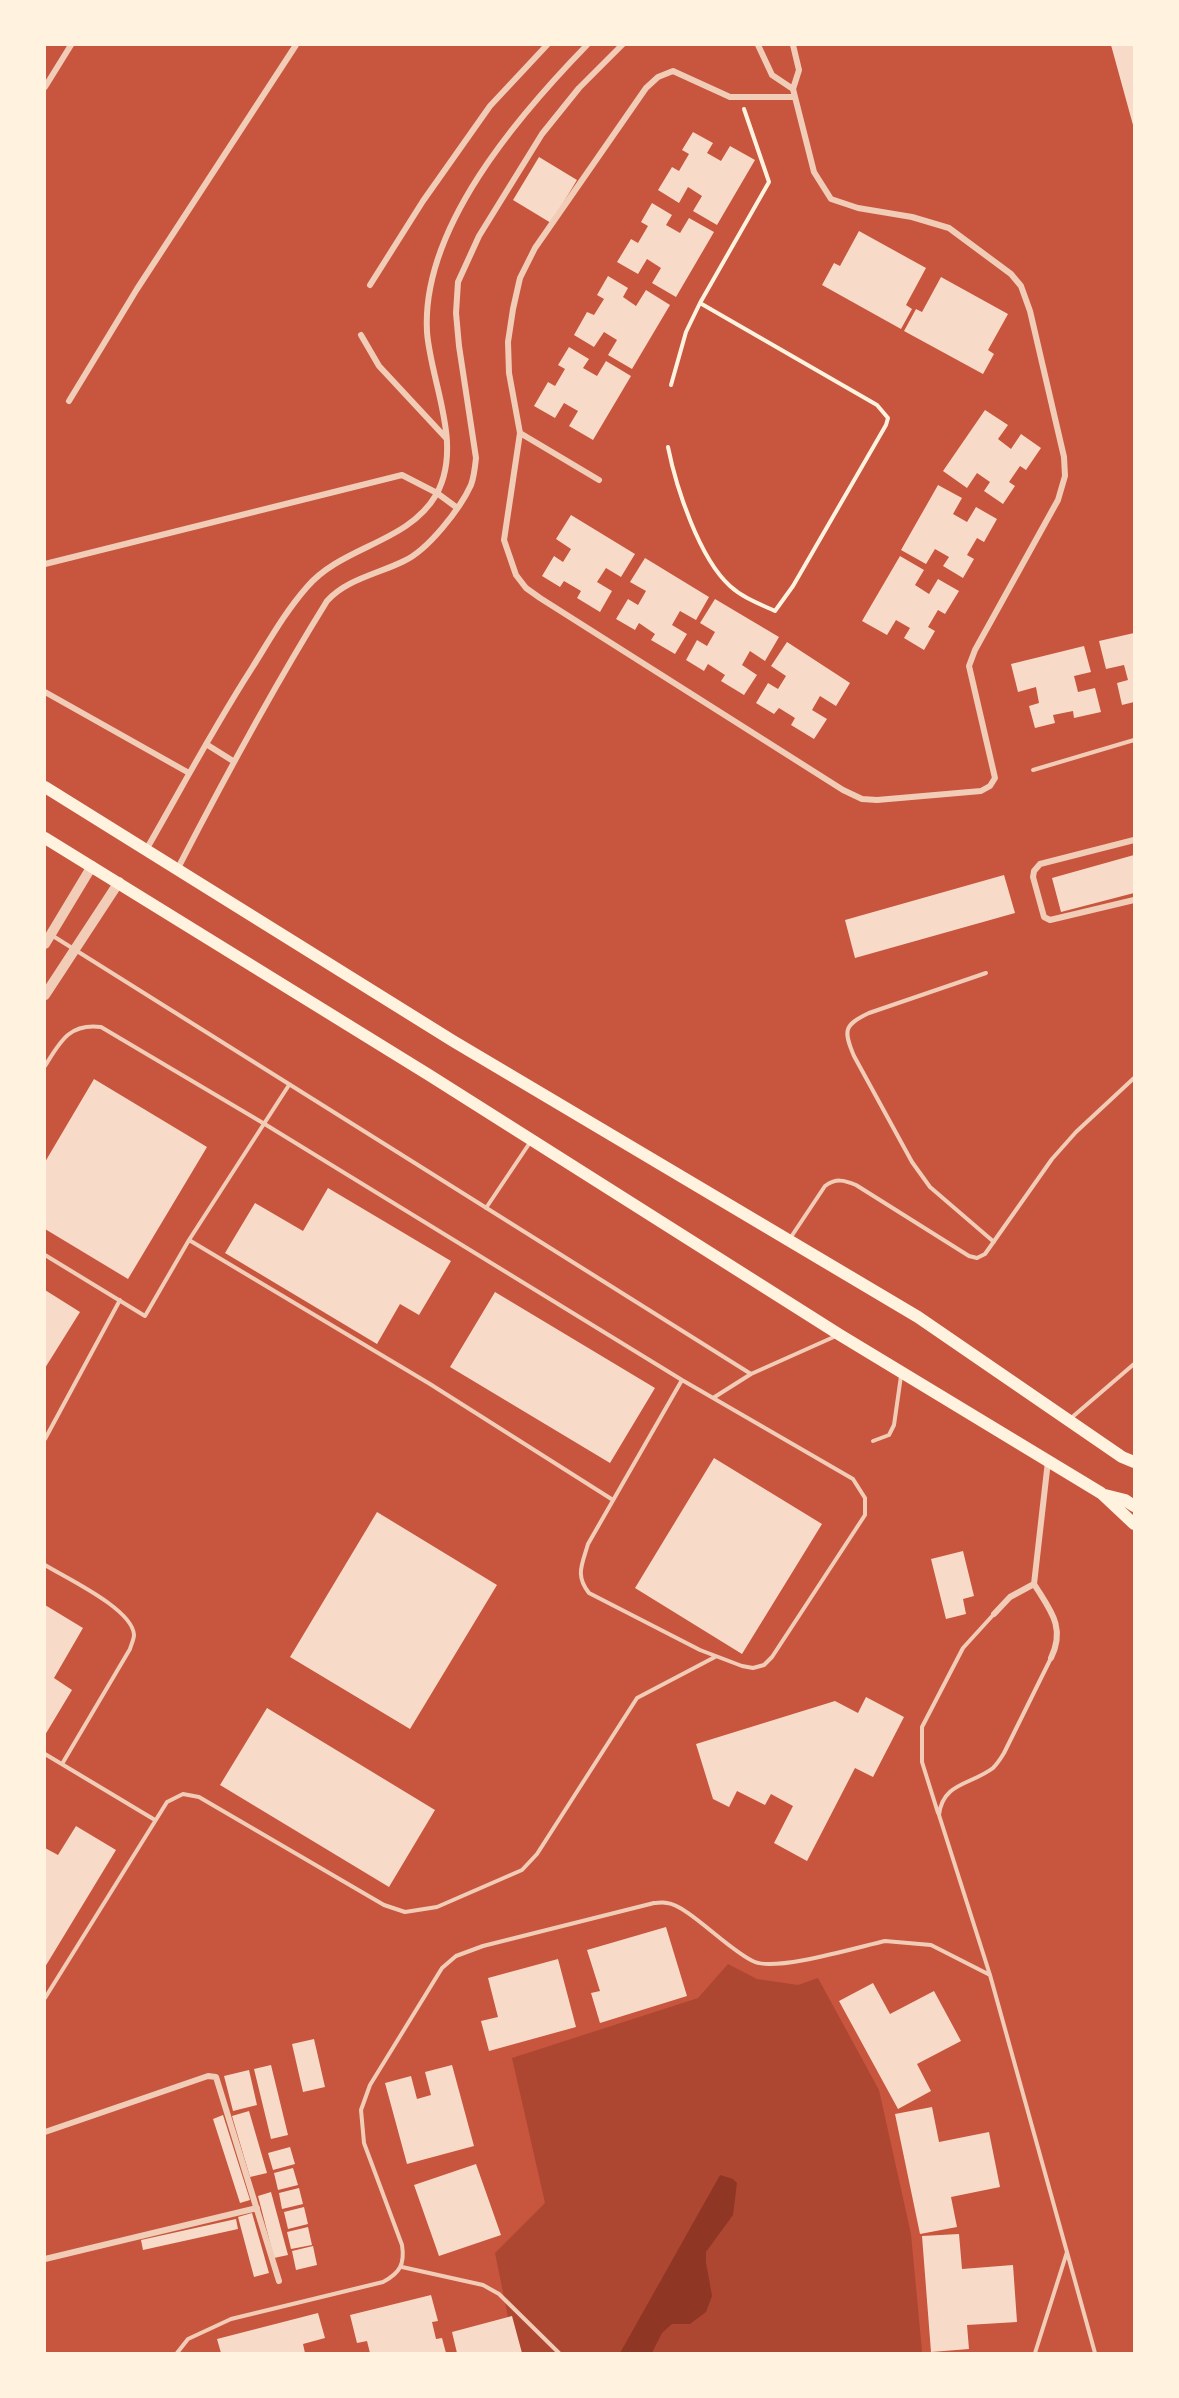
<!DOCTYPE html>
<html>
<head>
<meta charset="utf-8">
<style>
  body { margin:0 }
  #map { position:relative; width:1179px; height:2398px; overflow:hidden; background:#c8553d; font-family:Jost,sans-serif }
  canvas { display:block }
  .frame { position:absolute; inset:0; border:46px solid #fff3e0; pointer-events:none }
</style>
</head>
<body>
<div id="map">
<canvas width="1179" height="2398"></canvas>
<div class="frame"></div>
</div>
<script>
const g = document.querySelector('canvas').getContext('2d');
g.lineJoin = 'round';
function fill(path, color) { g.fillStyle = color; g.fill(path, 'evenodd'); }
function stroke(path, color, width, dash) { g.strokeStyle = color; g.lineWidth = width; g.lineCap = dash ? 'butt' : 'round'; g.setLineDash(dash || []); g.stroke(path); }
fill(new Path2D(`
  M728,1964L757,1979L798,1985L818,1978L879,2090L911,2234L922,2351L921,2353H495L511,2332L495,2253L545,2203L512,2058L698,1998Z`), '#ae4732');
fill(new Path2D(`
  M720,2175L733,2179L737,2183L733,2215L706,2252V2262L712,2296L706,2312L690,2324H672L662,2333L652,2353H620Z`), '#8f3625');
fill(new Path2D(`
  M1111,45H1134V125H1133Z
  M693,132L713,143L707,153L721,161L730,146L755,160L717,225L693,211L702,196L688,187L679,203L658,190L672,167L679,171L689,154L682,150Z
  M539,157L577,180L551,223L513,200Z
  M652,203L672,215L666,225L680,233L689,218L714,232L676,297L652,283L661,268L647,259L638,274L617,262L631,239L638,243L648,226L641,222Z
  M859,231L926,268L906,305L912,309L901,329L822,285L834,263L840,266Z
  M608,276L628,288L623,297L636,306L646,290L670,305L632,369L608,355L617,340L604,332L594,347L574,335L587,312L594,315L604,299L597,295Z
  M941,277L1008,314L988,350L994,354L983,374L904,331L916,309L922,312Z
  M569,347L589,359L583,368L597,376L606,361L631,376L593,440L569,426L578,411L564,403L555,418L534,406L548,382L555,386L565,369L558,365Z
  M985,410L1008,425L998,439L1011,449L1021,434L1041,448L1026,470L1020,466L1009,482L1015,486L1003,504L984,491L990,482L977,473L967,488L943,471Z
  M938,485L962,498L953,514L967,522L976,507L997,519L984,542L977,538L967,555L974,559L963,578L943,566L949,557L935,549L926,564L901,550Z
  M571,515L635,554L621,577L606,568L597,582L612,591L600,612L577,598L581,591L564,581L560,587L542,576L554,556L563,562L571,549L556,539Z
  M900,556L924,570L915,585L929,594L938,579L959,591L945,614L938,610L928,627L935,631L924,650L904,638L910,628L896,620L887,635L862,621Z
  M645,558L709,597L696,620L680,611L672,625L687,634L675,654L651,640L655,634L639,623L635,630L616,619L628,599L638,605L646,591L630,582Z
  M715,599L779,637L765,661L750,651L742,665L757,675L744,695L721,681L725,675L708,664L704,671L686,660L697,640L707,646L715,632L700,623Z
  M1134,633V702L1122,705L1117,683L1128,680L1124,665L1106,669L1099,641Z
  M787,642L850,683L836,706L820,696L812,710L827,719L814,739L791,725L795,718L779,708L774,714L756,703L768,683L778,689L786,676L771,666Z
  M1084,646L1091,672L1074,676L1078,692L1095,688L1101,712L1074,718L1073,711L1053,715L1055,723L1035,728L1029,706L1039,703L1036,687L1018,692L1011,664Z
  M1134,855V893L1061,912L1052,878Z
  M1004,875L1015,913L855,958L845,920Z
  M94,1079L207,1147L128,1279L45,1229V1162Z
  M328,1188L451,1261L419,1315L400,1304L377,1344L225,1253L255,1203L303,1231Z
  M45,1290L80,1312L45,1368Z
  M495,1292L655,1388L610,1463L450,1367Z
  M714,1458L822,1524L742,1654L635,1588Z
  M377,1512L497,1585L410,1729L290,1657Z
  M963,1551L974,1596L963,1599L966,1614L946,1619L931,1559Z
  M45,1605L83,1628L54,1678L72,1690L45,1735Z
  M866,1697L904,1717L873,1777L855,1768L807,1861L774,1843L793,1806L771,1794L765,1805L737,1791L729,1807L713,1799L696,1744L835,1701L858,1713Z
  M267,1708L435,1810L389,1887L220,1785Z
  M76,1826L116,1850L45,1967V1848L58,1855Z
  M666,1927L687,1996L600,2023L591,1993L600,1991L587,1950Z
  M558,1959L576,2027L489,2051L481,2021L498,2017L488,1978Z
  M873,1983L890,2014L934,1991L961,2041L917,2064L931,2091L898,2109L839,2001Z
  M314,2039L325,2087L303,2092L292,2044Z
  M271,2065L288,2135L271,2139L254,2069Z
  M452,2065L474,2146L407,2164L385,2083L411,2076L417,2099L431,2095L425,2072Z
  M249,2070L257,2105L233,2111L224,2076Z
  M932,2107L939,2142L989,2132L1000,2187L951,2197L957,2227L920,2234L895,2114Z
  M249,2111L267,2173L250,2177L232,2116Z
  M223,2115L250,2200L240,2203L213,2119Z
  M290,2147L295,2164L273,2170L268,2153Z
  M476,2164L501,2235L439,2256L414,2185Z
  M293,2168L298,2185L278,2190L274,2173Z
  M299,2188L303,2204L282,2209L279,2193Z
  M271,2192L288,2255L274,2258L258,2196Z
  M304,2207L308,2224L288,2229L284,2212Z
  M252,2213L269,2273L254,2277L238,2217Z
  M236,2219L238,2229L143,2250L141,2240Z
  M308,2227L312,2245L291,2249L287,2232Z
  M959,2234L962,2269L1013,2265L1017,2322L967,2325L969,2349L931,2352L922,2236Z
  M313,2246L317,2265L296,2270L292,2251Z
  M431,2295L438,2321L432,2322L436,2339L442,2338L446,2353H370L367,2341L357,2343L350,2315Z
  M318,2313L325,2338L303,2344L305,2353H221L217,2339Z
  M512,2316L522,2353H457L452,2332Z`), '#f7dbc8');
stroke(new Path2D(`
  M671,385L686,332L700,303L769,182L744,109
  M668,447C676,487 699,558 730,586C743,598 760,604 775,611L793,586L886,425L888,418L877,405L700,303`), '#fff3e0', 4);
stroke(new Path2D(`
  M1033,770L1134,740
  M53,936L751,1374
  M986,973L869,1013C844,1025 843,1030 854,1056L912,1162L930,1187L994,1242
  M45,1066C60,1042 69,1023 101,1027L263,1123L682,1380L853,1479L865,1498V1515L772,1657L764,1665L753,1668L742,1666L700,1650L589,1593C575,1575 582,1565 588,1544L682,1380
  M486,1208L531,1141
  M189,1240L430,1384L613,1500
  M789,1240L825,1186C836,1178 844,1180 856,1185L969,1256L977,1258L985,1254L1052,1159L1076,1132L1134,1078
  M45,1255L145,1316L189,1240L289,1085
  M713,1398L751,1374L836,1336
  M1070,1419L1134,1364
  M45,1439L120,1300
  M873,1441L889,1435L894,1425L901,1376
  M45,1565C66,1578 133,1609 134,1635C134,1639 131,1645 130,1649L62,1764
  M1051,1658L1004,1753C1001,1758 997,1764 993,1768C971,1785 943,1782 939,1815L990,1975L1095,2353
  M45,1754L155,1820
  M938,1813L922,1762V1727L963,1648L994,1614
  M45,1998L167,1802L183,1794L199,1797L384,1905L405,1912L437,1907L522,1870L537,1854L637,1698L715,1657
  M402,2267L483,2285L499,2294L559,2353
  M177,2353L188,2339L231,2319L383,2282C400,2273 405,2264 402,2245L364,2143L361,2110L370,2085L442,1968L456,1956L483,1946L654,1903C658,1903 663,1902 667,1903C688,1905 730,1952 755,1962C778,1971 858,1947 885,1941L931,1945L990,1975
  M1035,2353L1067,2252`), '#f1ccb7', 4);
stroke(new Path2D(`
  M758,45L772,75L793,89
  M793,45L799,70L793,89L795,97L814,172L831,199L858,208L912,217L949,228L1011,274L1021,286L1030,311L1064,457L1065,476L1058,500L975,650L969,666L995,778L990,786L981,791L877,800L862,799L843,790L540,598L526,588L516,575L504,540L520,433L509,373L508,342L513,309L520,278L535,248L646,88L658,77L673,71L730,97H795
  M45,87L71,45
  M370,285L423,201L490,106L547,45
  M361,335L379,366L446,438
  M69,401L137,289L296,45
  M520,433L599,480
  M45,564L402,475L437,493L456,507
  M45,692L189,773
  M206,744L233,761
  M1134,840L1040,864L1034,871L1033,877L1044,917L1050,920L1134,900
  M146,850C181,789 214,727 252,668C269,641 285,612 307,587C342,546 408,543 436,495C464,445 431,384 427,332C421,228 518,116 587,45
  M178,868C225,777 273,688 327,601C347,579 378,574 404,561C428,550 460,509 471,485C474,477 475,468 476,458L459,346L456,313L458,282L479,236L542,134L579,88L622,45
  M1034,1584C1050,1610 1066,1627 1051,1658
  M994,1614L1010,1597L1034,1584L1048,1461
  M45,2132L208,2076L216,2077L279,2281
  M45,2259L257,2208`), '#f1ccb7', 6);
stroke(new Path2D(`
  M45,944L92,866
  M45,995L119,882`), '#f1ccb7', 10);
stroke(new Path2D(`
  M45,787L453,1041L918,1317L1122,1457L1134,1462
  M45,838L429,1075L840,1335L1101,1493L1134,1524
  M1105,1495L1125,1500L1134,1506`), '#fff3e0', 12);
</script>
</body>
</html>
